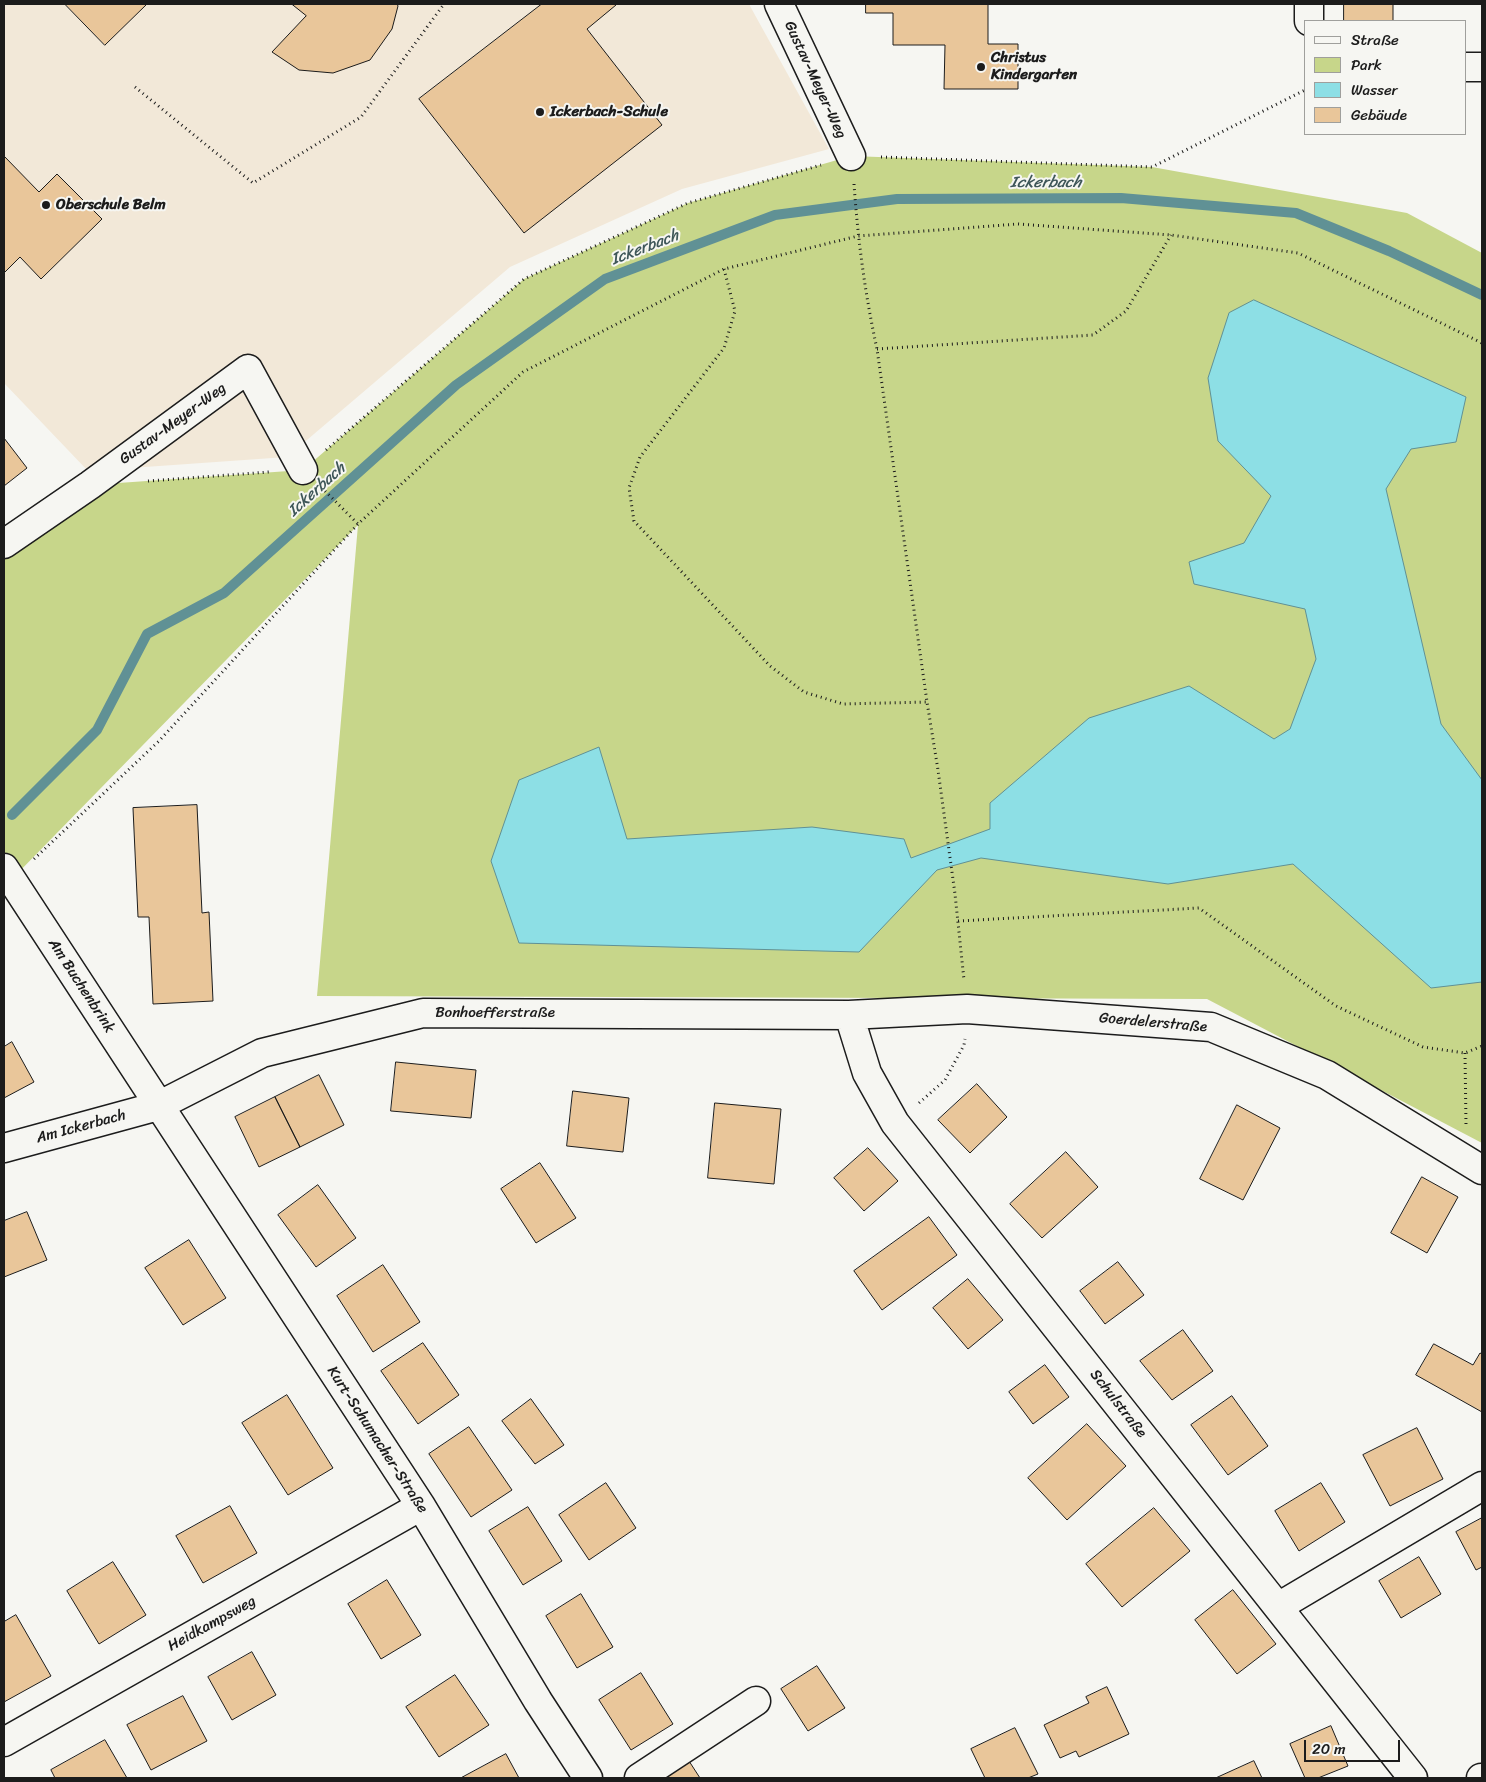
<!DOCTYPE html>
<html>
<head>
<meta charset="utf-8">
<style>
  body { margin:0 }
  #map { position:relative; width:1486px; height:1782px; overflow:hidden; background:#f6f6f2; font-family:Sriracha,sans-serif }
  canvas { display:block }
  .frame { position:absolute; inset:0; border:5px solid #1c1c1c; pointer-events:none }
  .legend { position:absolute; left:1304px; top:20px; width:162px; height:115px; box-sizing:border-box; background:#f6f6f2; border:1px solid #9f9f9c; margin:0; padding:6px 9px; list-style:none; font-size:15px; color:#1c1c1c }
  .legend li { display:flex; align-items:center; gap:10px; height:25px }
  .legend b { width:25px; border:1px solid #9f9f9c }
  .scale { position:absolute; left:1304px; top:1740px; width:96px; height:22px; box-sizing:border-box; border:2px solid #1c1c1c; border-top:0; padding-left:6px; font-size:15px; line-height:18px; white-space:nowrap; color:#1c1c1c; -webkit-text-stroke:4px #f6f6f2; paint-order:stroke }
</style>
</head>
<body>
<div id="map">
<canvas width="1486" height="1782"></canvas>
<div class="frame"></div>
<ul class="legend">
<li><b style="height:6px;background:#f6f6f2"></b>Straße</li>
<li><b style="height:14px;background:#c7d68a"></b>Park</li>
<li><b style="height:14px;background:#8ddfe5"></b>Wasser</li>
<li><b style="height:14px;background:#e9c69a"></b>Gebäude</li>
</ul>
<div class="scale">20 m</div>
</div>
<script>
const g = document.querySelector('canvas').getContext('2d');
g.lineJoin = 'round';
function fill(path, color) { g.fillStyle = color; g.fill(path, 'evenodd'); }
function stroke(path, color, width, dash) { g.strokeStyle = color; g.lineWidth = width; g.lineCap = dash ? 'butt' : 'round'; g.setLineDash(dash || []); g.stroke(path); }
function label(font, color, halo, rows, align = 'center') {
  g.font = font + ' Sriracha,sans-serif'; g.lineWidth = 4; g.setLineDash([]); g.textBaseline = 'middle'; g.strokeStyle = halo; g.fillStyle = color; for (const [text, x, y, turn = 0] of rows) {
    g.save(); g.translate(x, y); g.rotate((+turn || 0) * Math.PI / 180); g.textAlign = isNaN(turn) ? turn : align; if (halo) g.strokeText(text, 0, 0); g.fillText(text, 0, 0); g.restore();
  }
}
fill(new Path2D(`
  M4,4H750V6L829,149L682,189L510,267L287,457L88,471L4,383Z`), '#f2e8d8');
fill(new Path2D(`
  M851,156L1152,167L1407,213L1482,253V1143L1207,999L317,996L358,525L12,879L4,868V544L90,485L303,470L524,279L688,203Z`), '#c7d68a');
const water = new Path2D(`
  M1254,300L1466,397L1456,442L1411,449L1386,489L1441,724L1482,780V982L1431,988L1293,864L1168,884L981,858L937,870L859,952L519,943L491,861L519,780L599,747L627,839L812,827L904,839L911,858L990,829V803L1089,718L1189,686L1274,739L1290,729L1316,659L1305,609L1194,584L1189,562L1244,543L1271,496L1218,441L1208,378L1229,313Z`);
fill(water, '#8ddfe5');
stroke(water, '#609195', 1);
stroke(new Path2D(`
  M12,815L97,730L147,634L224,593L456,385L605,279L775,215L897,199L1121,198L1296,213L1389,251L1482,295`), '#609195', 10);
const building = new Path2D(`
  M65,4H147L105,45Z
  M292,4H397L398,6L392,29L370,60L333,73L299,70L272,52L306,16Z
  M542,4H615L616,5L587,29L662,125L524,233L419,99Z
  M866,4H988V44H1018V89H944L945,45H893V13H866Z
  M1344,4H1393V21H1344Z
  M4,156L39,192L57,174L102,219L41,279L20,257L4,273Z
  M4,438L27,468L4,486Z
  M197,805L202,913L209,912L213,1001L153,1004L149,917H138L133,808Z
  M12,1042L34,1082L4,1098V1047Z
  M396,1062L476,1070L471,1118L391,1111Z
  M319,1075L344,1125L300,1147L275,1097Z
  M977,1084L1007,1117L970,1153L938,1120Z
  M573,1091L629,1098L623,1152L567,1146Z
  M275,1097L300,1147L259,1167L235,1117Z
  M715,1103L781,1109L774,1184L708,1178Z
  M1237,1105L1280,1128L1243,1200L1200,1179Z
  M868,1148L898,1181L864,1211L834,1178Z
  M1066,1152L1098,1187L1042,1238L1010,1204Z
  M540,1163L576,1218L536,1243L501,1189Z
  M1422,1177L1458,1197L1427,1253L1391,1233Z
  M318,1185L356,1238L316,1267L278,1215Z
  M27,1212L47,1260L4,1277V1221Z
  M929,1217L957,1255L882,1310L854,1271Z
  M189,1240L226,1298L183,1325L145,1268Z
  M1118,1262L1144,1295L1105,1324L1080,1291Z
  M383,1265L420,1322L373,1352L337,1296Z
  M968,1279L1003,1320L968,1349L933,1308Z
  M1183,1330L1213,1371L1172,1400L1140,1361Z
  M423,1343L459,1395L418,1424L381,1371Z
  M1434,1344L1473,1365L1480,1353L1482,1354V1412L1416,1375Z
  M1045,1365L1069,1397L1033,1424L1009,1392Z
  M287,1395L333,1468L288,1495L242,1423Z
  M1232,1396L1268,1446L1228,1475L1191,1425Z
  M531,1399L564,1445L535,1464L502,1421Z
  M1087,1424L1126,1466L1067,1520L1028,1478Z
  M469,1427L512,1490L471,1517L429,1454Z
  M1417,1428L1443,1479L1390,1506L1363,1455Z
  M606,1483L636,1528L589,1560L559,1515Z
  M1321,1483L1345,1522L1299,1551L1275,1511Z
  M230,1506L257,1553L203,1583L176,1536Z
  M528,1507L562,1561L523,1585L489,1531Z
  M1154,1508L1190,1551L1122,1607L1086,1564Z
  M1482,1518V1567L1476,1570L1456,1532Z
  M1419,1557L1441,1594L1401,1618L1379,1581Z
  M113,1562L146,1615L99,1644L67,1591Z
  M387,1580L421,1635L381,1659L348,1604Z
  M1233,1590L1276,1644L1237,1674L1195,1620Z
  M581,1594L613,1647L577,1668L546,1616Z
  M16,1615L51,1676L4,1702V1622Z
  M252,1652L276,1695L232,1720L208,1677Z
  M817,1666L845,1708L808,1731L781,1689Z
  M641,1673L673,1724L631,1750L599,1700Z
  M455,1675L489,1725L439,1757L406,1707Z
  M1107,1687L1129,1734L1079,1757L1076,1751L1060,1758L1044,1725L1089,1703L1086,1697Z
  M183,1696L207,1741L151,1770L127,1725Z
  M1331,1726L1348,1766L1318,1778H1305L1290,1744Z
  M1015,1728L1038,1774L1028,1778H985L971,1749Z
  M105,1740L127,1778H55L51,1770Z
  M506,1754L519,1778H461Z
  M689,1761L700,1778H660Z
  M1254,1761L1262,1778H1216Z`);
fill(building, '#e9c69a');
stroke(building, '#1c1c1c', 1);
const minor = new Path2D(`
  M779,4L851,156
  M1309,4V21
  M1465,67H1482
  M4,544L90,485L248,369L303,470
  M4,868L421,1506L538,1701L588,1778
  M849,1015L867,1073L895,1123L1413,1778
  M4,1148L158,1106L262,1053L423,1013L849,1015L967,1009L1211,1027L1327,1075L1482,1170
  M1278,1607L1482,1486
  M4,1742L421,1506
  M639,1778L756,1701
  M1481,1778H1482`);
stroke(minor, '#1c1c1c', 31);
stroke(new Path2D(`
  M135,87L253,183L361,117L444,4
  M881,157L1152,167L1305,90
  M854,184C858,241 865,294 877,349L927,702L938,770L955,894L964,980
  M724,269L735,311L724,348L640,457L629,488L634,521L770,666L804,692L843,704L927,702
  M877,349L1093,335L1126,311L1171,235
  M326,450L524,279L688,203L821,165
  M148,481L269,472
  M325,491L358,524
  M34,859L159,741L358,524L523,372L724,269L858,236L1018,224L1171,235L1298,253L1482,343
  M958,921L1199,908L1336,1006L1423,1047L1465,1053L1482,1046
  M1465,1053L1466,1125
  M919,1103L945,1080L964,1045L965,1039`), '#1c1c1c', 3, [1, 4]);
stroke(minor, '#f6f6f2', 28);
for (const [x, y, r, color] of [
  [981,67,5,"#1c1c1c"],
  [540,112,5,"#1c1c1c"],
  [46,205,5,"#1c1c1c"]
]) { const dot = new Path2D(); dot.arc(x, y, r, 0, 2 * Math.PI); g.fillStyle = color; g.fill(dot); stroke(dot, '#f6f6f2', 2); }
label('bold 15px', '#1c1c1c', '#f6f6f2', [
  ["Christus",991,58],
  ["Kindergarten",991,75],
  ["Ickerbach-Schule",550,112],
  ["Oberschule Belm",56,205]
], 'left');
label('15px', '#1c1c1c', '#f6f6f2', [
  ["Gustav-Meyer-Weg",815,80,65],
  ["Gustav-Meyer-Weg",173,424,-36],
  ["Am Buchenbrink",81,986,57],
  ["Bonhoefferstraße",495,1013],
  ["Goerdelerstraße",1153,1023,5],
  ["Am Ickerbach",81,1127,-15],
  ["Schulstraße",1118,1404,52],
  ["Kurt-Schumacher-Straße",377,1440,57],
  ["Heidkampsweg",212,1624,-29]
]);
label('italic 16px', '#3e5658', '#f6f6f2', [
  ["Ickerbach",1046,183],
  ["Ickerbach",645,248,-21],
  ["Ickerbach",317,490,-42]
]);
</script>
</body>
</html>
